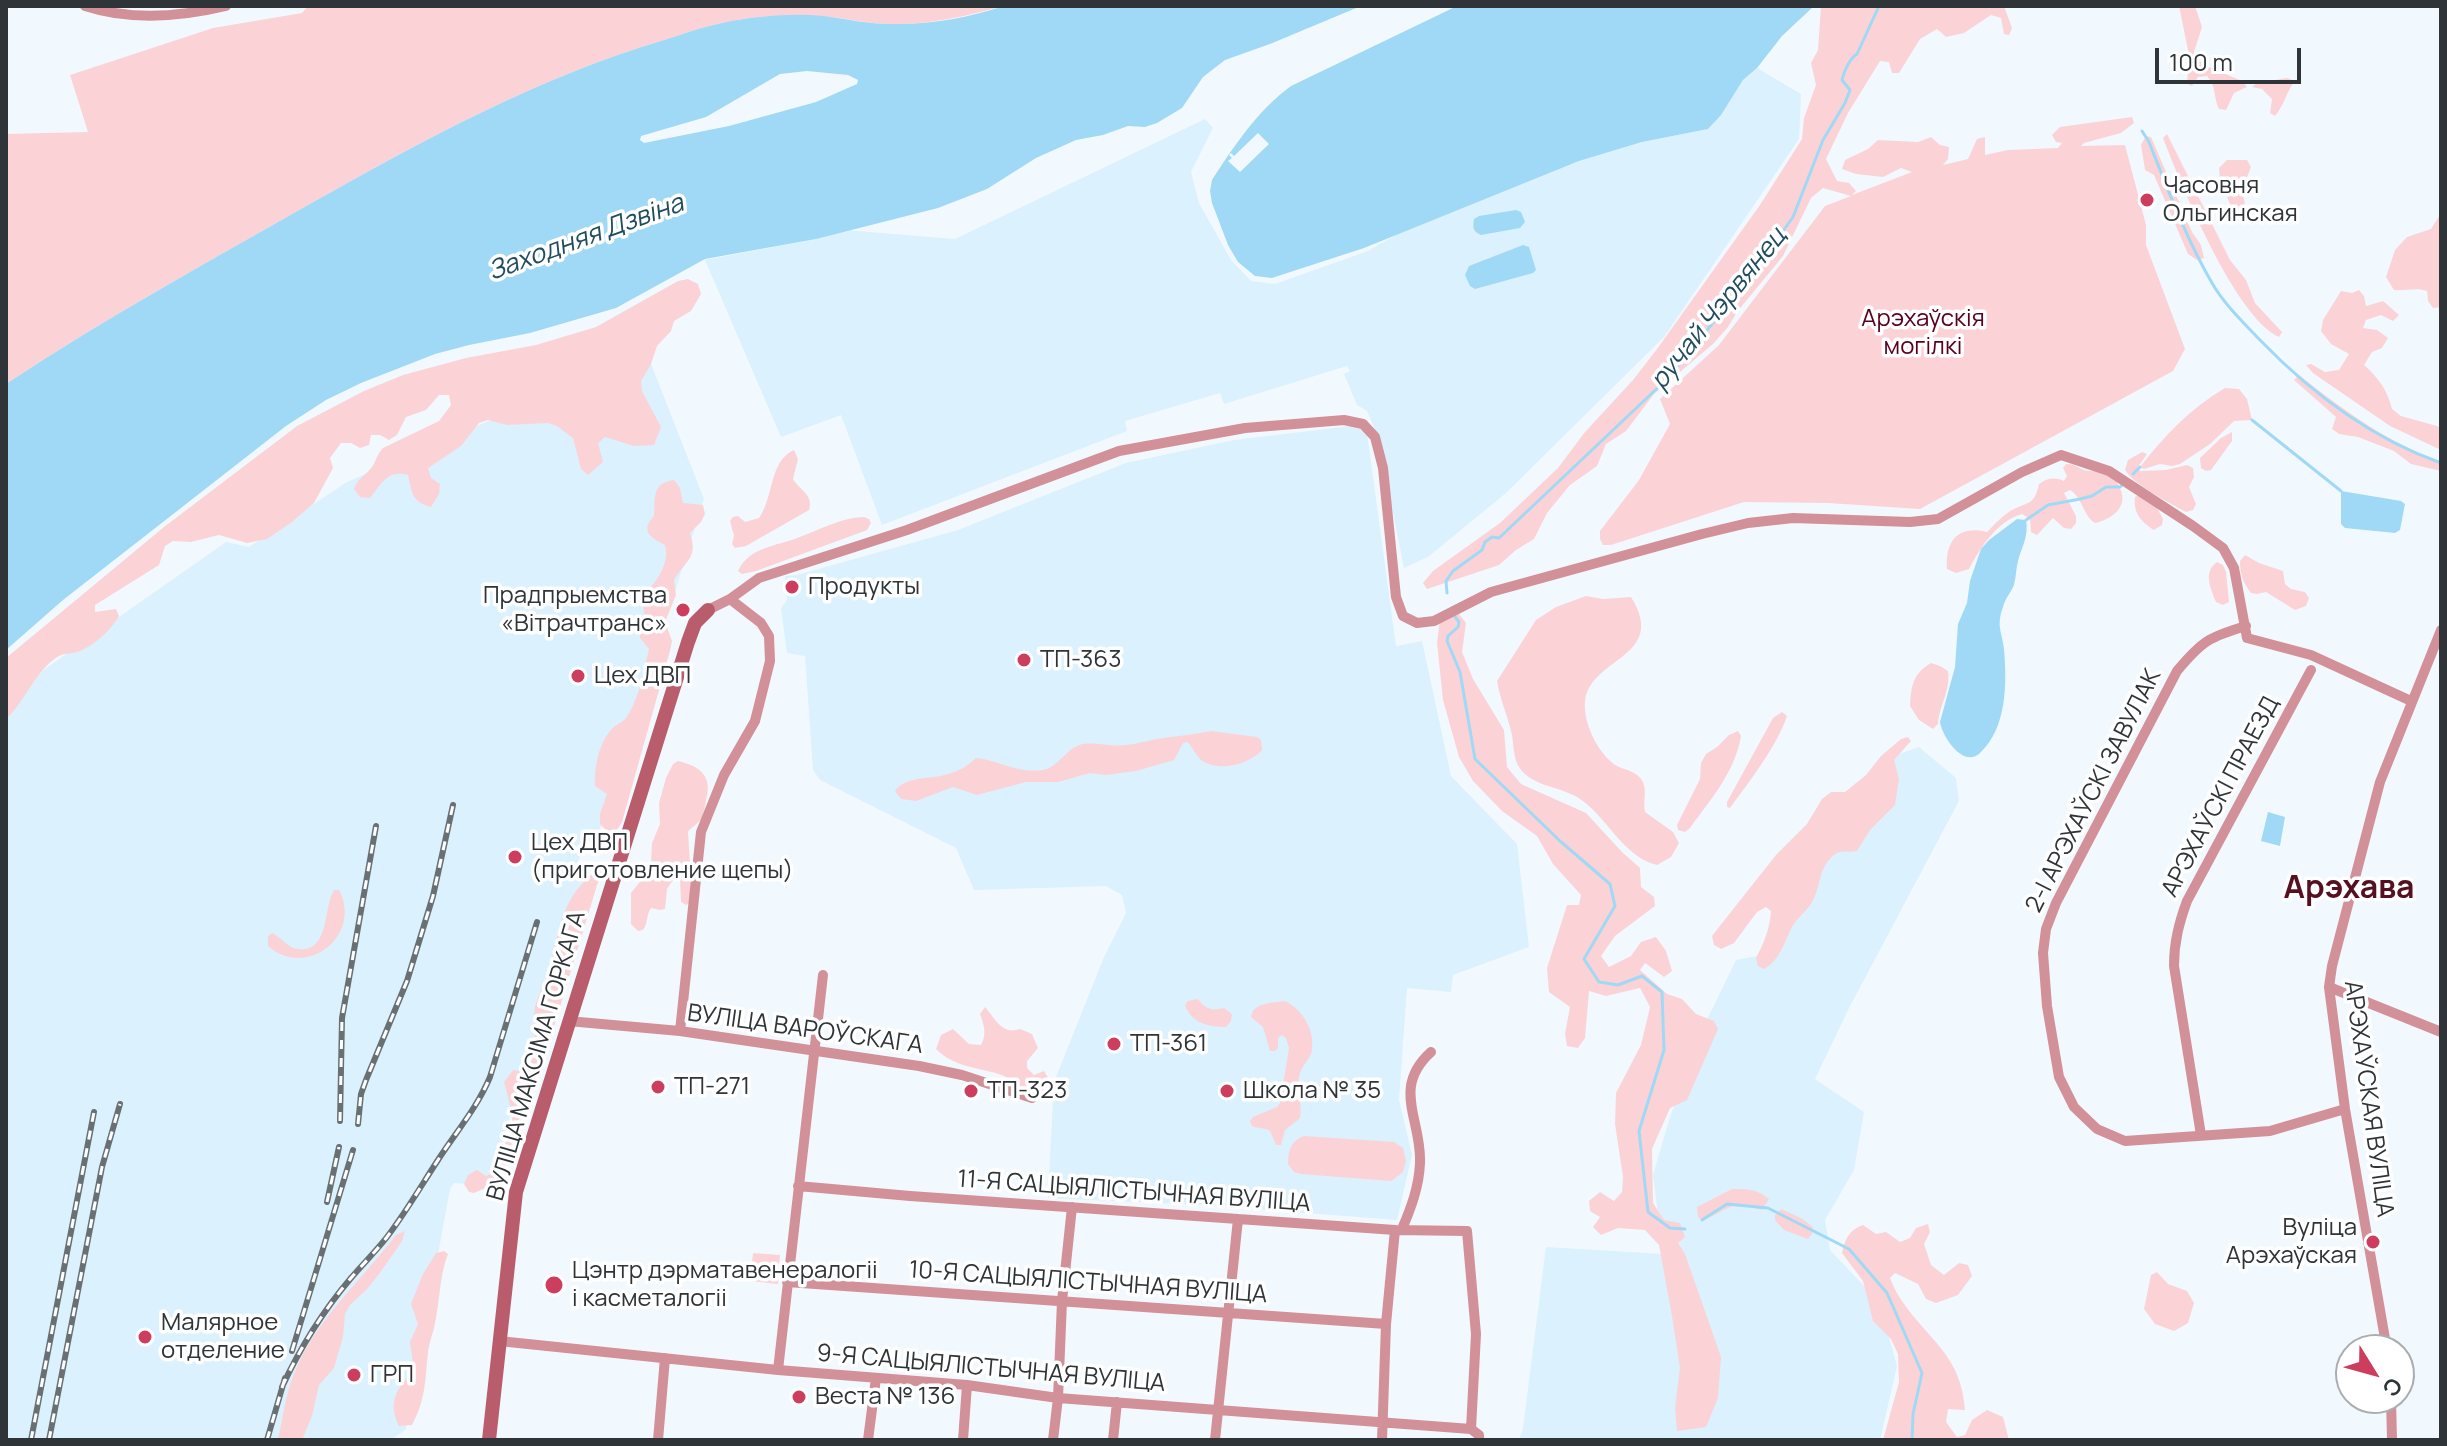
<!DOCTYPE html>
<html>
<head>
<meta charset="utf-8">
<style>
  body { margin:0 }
  #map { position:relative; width:2447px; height:1446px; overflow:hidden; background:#f1f9fe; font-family:Manrope,sans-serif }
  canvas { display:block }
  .frame { position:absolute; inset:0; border:8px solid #2e3437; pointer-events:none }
  .north { position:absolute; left:2335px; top:1334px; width:80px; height:80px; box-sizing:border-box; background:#fff; border:2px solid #abaeaf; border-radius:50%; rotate:127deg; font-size:22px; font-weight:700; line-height:32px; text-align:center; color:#2e3437 }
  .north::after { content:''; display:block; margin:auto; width:28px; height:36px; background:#cd3e5e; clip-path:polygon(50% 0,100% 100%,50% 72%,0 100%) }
  .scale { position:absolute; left:2155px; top:48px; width:146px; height:36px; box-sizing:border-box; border:4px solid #2e3437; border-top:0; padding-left:10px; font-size:24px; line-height:28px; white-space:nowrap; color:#2e3437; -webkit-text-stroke:6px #fff; paint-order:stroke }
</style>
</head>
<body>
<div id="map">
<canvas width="2447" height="1446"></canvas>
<div class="frame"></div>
<div class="north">С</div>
<div class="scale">100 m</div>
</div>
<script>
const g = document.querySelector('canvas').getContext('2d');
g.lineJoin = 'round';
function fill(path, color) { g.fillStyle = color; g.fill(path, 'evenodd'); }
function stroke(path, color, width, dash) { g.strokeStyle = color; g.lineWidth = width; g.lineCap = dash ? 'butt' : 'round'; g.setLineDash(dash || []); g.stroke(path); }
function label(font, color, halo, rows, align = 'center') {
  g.font = font + ' Manrope,sans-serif'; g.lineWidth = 7; g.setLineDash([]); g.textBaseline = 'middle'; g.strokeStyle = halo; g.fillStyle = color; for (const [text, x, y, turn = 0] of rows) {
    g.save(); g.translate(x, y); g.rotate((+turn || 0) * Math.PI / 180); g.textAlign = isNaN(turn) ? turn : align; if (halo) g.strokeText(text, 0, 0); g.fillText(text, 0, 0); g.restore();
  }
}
fill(new Path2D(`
  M1757,68L1801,94L1799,139L1664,337L1506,493L1428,557L1404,568L1378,437L1367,411L1357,405L1344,374L1350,371L1347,366L1224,404L1220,393L1125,421L1127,431L882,525L841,415L781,437L705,260L816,239L845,230L955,239L1205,119L1213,128L1191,172L1199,203L1231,260L1251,281L1275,284L1368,251L1399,233L1579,161L1642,142L1708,129L1721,114L1743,80Z
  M648,356L704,499L596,843L584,841L576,870L586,875L492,1174L483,1185L454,1183L450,1189L406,1429L391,1440H6V708L42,671L226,542L249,547L347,482L551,394Z
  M1359,425L1367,433L1396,646L1422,641L1451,776L1517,844L1529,947L1453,975L1451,992L1407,988L1399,1100L1412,1155L1397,1220L1202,1205L1048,1198L1054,1082L1104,957L1126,913L1122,895L1106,886L974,890L956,848L820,780L813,770L805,656L787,653L781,608L787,600L785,576L797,575L958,530L1126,463L1234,440Z
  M1919,747L1956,778L1959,801L1849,1008L1815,1079L1864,1112L1854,1170L1825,1220L1830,1250L1864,1286L1888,1334L1897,1366L1880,1440H1519L1523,1428L1546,1247L1663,1254L1653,1175L1670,1117L1701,1032L1736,960L1768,954L1893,756Z`), '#dbf1fd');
fill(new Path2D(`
  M308,6H1004C966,16 930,25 891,24C866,24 843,17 818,16C786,14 753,16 722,23C702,27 683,34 664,40C534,79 426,139 308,205C206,263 104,319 6,384V134L88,132L70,75L213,28L302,13Z
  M1821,6H2004L2012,28L2009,35L2004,34L2001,18L1991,15L1964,33L1946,37L1937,29L1920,39L1899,73H1892L1889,62L1880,61L1848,113L1826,159L1837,181L1849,183L1856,191L1852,195L1912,172L1901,168L1883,177L1856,174L1842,169L1845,160L1868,149L1878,140L1918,142L1931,137L1940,145L1949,147L1948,159L1943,165L1968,159L1977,139L1985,137V155L2008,150L2058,148L2062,143L2056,142L2052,135L2060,127L2132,117L2134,123L2121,133L2084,143L2081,146L2125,145L2146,225V245L2185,349L2173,371L1920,509L1828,503L1744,502L1611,545H1603L1600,539V531L1639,480L1670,424L1660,399L1719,345L1825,206L1851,196L1823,188L1811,198L1783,256L1737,312L1728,327L1713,344L1654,394L1626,431L1606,444L1597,466L1570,485L1547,513L1534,539L1516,550L1499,565L1427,589L1423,583L1433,571L1500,523L1558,468L1585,432L1633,380L1657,349L1760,205L1802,139L1804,118L1816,85L1811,63L1818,50Z
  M2179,6H2195L2202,27L2194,52L2202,64L2242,81L2247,87L2234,93L2226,110L2219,109C2213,96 2217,88 2207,76L2198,77L2192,86L2187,84L2189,55Z
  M2287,78L2295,81C2286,92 2284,106 2275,116L2270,113L2272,99L2262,89L2252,87L2257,83Z
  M2167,134L2230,260L2246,280L2255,303L2282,332L2279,337C2235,317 2181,185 2163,138Z
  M2146,136L2151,137L2192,232L2201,245L2204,258L2197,260L2188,254L2154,175L2145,170L2141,145Z
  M2227,160H2247L2251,167L2247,177L2238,184C2245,197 2248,208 2241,223L2237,221L2220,180L2219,168Z
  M2441,213V307L2433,308L2428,301L2427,291C2416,287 2407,291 2394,290L2386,277L2395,250L2407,237L2431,229Z
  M688,279L698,284L701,294L691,311L674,321L671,331L657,346L651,364L641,381L642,391L661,427L654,445L634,446L605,437L598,443L603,462L588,475L581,469L573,438L557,426L548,423L507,425L488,420L479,423L461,446L428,468L431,478L440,484L439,494L431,507C412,502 412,493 408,475C388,469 381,484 370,498L360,497L354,489C358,478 365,476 372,467C376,461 377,454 383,448L439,421L451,405L449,395H439L426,410L406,417L397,435L389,440L380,435H371L369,445L360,448L351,443H341L330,458L333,468L314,503L292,522L267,539L247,543L219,535L191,542L173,541L165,546L159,565L95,605V612L116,609L119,616C111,630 93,647 77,652C71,654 64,653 59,656C35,670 26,701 6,719V658L164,527L297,426L364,391L403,375L466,358L536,345L596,327L678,281Z
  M2359,290L2364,296L2366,306L2383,301L2399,315L2393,321L2381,315L2366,320L2363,328L2377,330L2388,338L2382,348L2372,352L2364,365C2378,377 2388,391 2392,409L2401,416L2437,426L2441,429V450L2390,426L2313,373L2306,365L2311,364L2325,372L2339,370L2349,354L2331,344L2321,331L2323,320L2341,291L2352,293Z
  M2299,375C2339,407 2392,446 2441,461V471L2411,464L2394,451L2358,437L2339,434L2332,429L2336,417L2294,380Z
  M2225,388L2239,389L2247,399L2252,420L2234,421L2210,444L2180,464L2172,466L2160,464L2144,469L2140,467C2165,435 2191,408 2225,388Z
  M2232,432V441L2211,470L2206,471L2201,468L2200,458L2221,438Z
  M794,450L798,459L793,479C799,490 814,494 809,510L746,546L735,548L732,544L734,536L730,521L733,517L738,516L745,522L759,518C774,497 769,461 794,450Z
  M2142,452L2147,454L2138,467L2140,471L2166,470L2187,465L2193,468L2194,477L2189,487L2196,504L2193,510L2186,512C2170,503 2134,485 2125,470L2128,460Z
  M2066,464C2075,464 2076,467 2084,470C2094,473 2105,468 2114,477C2117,480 2118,485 2120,488C2129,507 2112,519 2095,523C2083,516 2083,498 2070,490L2064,493L2076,516V523L2071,529L2064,528L2053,518L2037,535L2031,532L2030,519L2022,514C1997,521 1981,547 1969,569L1956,573L1947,569C1945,541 1958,525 1987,532C1995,524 2003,515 2012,510C2029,501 2034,506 2039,484C2048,478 2054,477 2064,481L2067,476L2063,468Z
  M674,480L680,488L683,503L703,505L705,514L701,522L690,533C698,558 687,559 674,580L676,595L665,622L672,641L670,651L622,822L617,830L607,831L600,824V814L607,794L595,786C594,768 599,740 614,727C619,723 624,722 628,715C640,695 644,671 649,649L640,638V633L646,624L643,604L644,594C657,582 670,563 665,545C650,537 640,531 654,516C655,497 652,483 674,480Z
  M2140,494L2155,504L2163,519L2162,525L2154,530C2141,522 2133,513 2135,497Z
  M864,517L869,519L871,523L867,530L859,533L756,571L742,574L738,571C749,547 777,546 797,538C820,530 839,518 864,517Z
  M2245,555L2259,563L2283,571L2285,584L2291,589L2305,592L2309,598L2306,606L2295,610L2266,592L2257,594L2251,593C2243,583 2240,574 2240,561Z
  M2217,562L2223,565L2226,572L2229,602L2223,605L2216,602C2210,587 2203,572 2217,562Z
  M1586,596L1603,599L1631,597C1669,658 1589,657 1585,702C1583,724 1599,755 1617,766C1627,771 1637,771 1643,782C1647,792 1643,802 1645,812L1673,832L1679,843L1671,857L1657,865C1621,856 1607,815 1577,797C1560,787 1534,786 1521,770C1513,760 1514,747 1512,735C1508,717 1500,699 1497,681L1536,620L1556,607Z
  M1459,614L1466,623L1462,652L1473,679L1504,730L1507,767L1521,784L1586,813L1622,852L1640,868L1641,887L1654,897L1655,906L1615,936L1601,956L1609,967L1631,956L1641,942L1656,937L1666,951L1672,971L1664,977L1645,963L1640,970L1667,994L1682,999L1696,1014L1714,1021L1718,1029L1687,1100L1670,1108L1652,1149L1653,1203L1664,1220L1680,1223L1685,1237L1678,1243L1685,1254L1721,1357L1718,1398L1706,1427L1677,1431L1675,1407L1680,1368L1672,1316L1659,1245L1645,1230L1618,1228L1601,1235L1593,1227L1600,1217L1590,1211L1589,1201L1600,1192L1614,1201L1622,1192L1623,1177L1615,1124L1616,1093L1641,1045L1650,1007L1640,988L1606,996L1589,991L1585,1038L1578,1048L1567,1046L1565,1034L1570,1007L1549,992L1547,968L1567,905H1579L1581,895L1553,864L1537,836L1502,811L1473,781L1459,757L1443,700L1437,643L1440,619Z
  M1931,663L1940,666L1948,671C1951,690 1939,706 1938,724L1933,729L1919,720L1910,706C1911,686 1913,673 1931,663Z
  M1782,712L1787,716C1777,746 1749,782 1730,808L1727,807V802L1773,718Z
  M1211,731L1257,737L1261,740L1262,750C1249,765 1216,773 1200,759C1196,754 1192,748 1188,742L1183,743L1174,760L1136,771L1106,775L1090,773L1058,782H1026L977,795L953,787L916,801L901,799L895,791C906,775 931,780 948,774C960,771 967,766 976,758C998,760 1018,774 1042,770C1059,768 1066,747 1083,744C1097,742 1112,747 1126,745C1136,744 1146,741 1157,739C1175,736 1193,735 1211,731Z
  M1738,731L1741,736C1735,772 1711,799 1690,828L1685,832L1678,830L1677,825L1700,779L1701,763L1706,754L1717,747L1729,735Z
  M1908,737L1911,741L1894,760L1899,779L1895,805L1870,830L1857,851C1848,853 1840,849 1833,856C1818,868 1821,887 1812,902C1807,911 1797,918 1792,927C1784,943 1780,960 1764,969L1758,966L1756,958C1764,943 1770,928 1771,911L1766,907L1757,912L1734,943L1721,949L1714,945L1712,936L1719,927L1776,855L1807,824L1822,799L1831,792H1845L1866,775L1881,756L1901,739Z
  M678,761C700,766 713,776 706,800C705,806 704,814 701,819C697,825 691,827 688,832L692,894L690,903L686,905L681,902L680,877H675L667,889L665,909L660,910L651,908C646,915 648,924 643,930L638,931L631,924V893L647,873L651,863L652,843L660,824L659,803L666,778L673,764Z
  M598,870L601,872L543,1063L518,1122L505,1167L488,1187L474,1193L469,1192L464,1184L468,1175L477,1170L486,1176L491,1174L500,1163L513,1116L504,1082L513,1070L523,1072C542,1057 532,1027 535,1007C538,995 545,984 548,972C560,932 560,896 598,870Z
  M334,890H339C363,935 307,980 268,946V936L272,933C281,937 288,948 298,949C330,953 323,908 334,890Z
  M1198,999C1205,1009 1212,1011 1224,1008L1232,1014L1231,1021L1226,1027C1208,1027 1191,1023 1185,1005L1188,1001Z
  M1285,1001C1302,1009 1315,1030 1312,1050C1311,1058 1303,1064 1300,1073C1295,1087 1303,1103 1300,1118L1285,1130L1281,1145H1276L1270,1131C1265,1127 1258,1129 1252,1126L1250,1121L1253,1117L1277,1107L1280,1103L1289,1048L1286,1038L1282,1035L1278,1038V1048L1275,1051H1270L1263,1027L1251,1017C1253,1002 1273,1003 1285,1001Z
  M985,1007C996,1019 1001,1035 1020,1029L1032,1034L1038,1048L1027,1061V1068L1034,1075L1044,1071L1051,1083L1050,1091C1023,1100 1020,1081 999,1074C976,1067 954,1067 936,1049L941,1035L953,1029L969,1044L981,1045C987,1034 984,1025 980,1014Z
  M1304,1136L1394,1142L1403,1148L1406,1161L1403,1172L1391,1181L1301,1174L1294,1172L1288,1164C1288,1150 1291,1141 1304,1136Z
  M1732,1189C1747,1189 1758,1189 1769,1199L1762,1210C1726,1200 1731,1209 1702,1221L1698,1217L1697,1207Z
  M1781,1209L1801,1218L1813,1227L1812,1234L1808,1239L1784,1230L1775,1220V1215Z
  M1928,1224L1930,1232L1924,1244L1931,1265L1944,1275L1959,1263L1968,1265L1972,1276L1958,1295L1936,1303L1926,1299L1918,1284L1895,1273L1890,1278C1893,1286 1897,1294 1902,1301C1930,1342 1961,1355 1965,1410L1948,1409L1946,1422L1957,1437L1965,1435L1972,1420L1987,1410L2003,1417L2009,1440H1883L1899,1382L1898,1354L1891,1339L1873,1321L1863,1281L1842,1253C1845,1239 1849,1230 1863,1225L1876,1234L1886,1232L1900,1242L1910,1238L1916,1228Z
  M405,1231L402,1241L382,1270L368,1288L350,1305L345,1314L343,1337L334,1368L319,1385L312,1416L302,1440H278C283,1417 285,1396 294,1374C315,1320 362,1280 396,1235Z
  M444,1251L448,1254C439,1277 440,1303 434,1328C432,1336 429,1344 428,1352C425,1381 426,1399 412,1425L399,1426C387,1401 397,1388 414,1371L410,1342L418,1324L411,1304L423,1274L436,1253Z
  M753,1253L780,1255L778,1284L750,1281Z
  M2157,1272L2168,1284L2187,1291L2194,1303L2188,1323L2174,1331L2155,1324L2144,1309L2151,1275Z`), '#fbd3d7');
fill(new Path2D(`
  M1004,6H1361L1270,44L1225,60L1203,77L1182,108L1157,123L1145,127L1128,126L1103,135L1076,140L1036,158L987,189L938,208L816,239L705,259L616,308L530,333L469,345L435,354L361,383L326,400L286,426L63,600L6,650V384C104,319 206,263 308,205C426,139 534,79 664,40C683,34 702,27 722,23C755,16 791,13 824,16C846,19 869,24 891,24C929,25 967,18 1004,6ZM807,71L848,75L858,80L857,84L816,102L729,126L644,143L640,140L641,136L706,117L780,74Z
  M1457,6H1814L1782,36L1757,68L1743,80L1721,115L1708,129L1642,142L1579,161L1364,248L1272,278L1255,276L1238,262L1228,245L1212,203L1210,191L1212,180C1234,146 1258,110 1291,86Z
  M1516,210L1521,212L1525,222L1520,228L1481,235C1472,231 1473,227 1474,219L1479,216Z
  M1523,245L1529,247L1536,270L1533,273L1475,289L1470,286L1465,275L1469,266Z
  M2341,491L2401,501L2405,504L2400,530L2395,533L2345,528L2341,524Z
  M2017,519L2026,520C2029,536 2022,546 2018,561C2016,569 2016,577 2014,585C2011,592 2005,599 2003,607C1996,626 2002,632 2004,649C2007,683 2007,728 1980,753C1963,769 1942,736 1940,722L1955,667L1958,624L1967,603L1970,581L1981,549L1989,540Z
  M2268,812L2285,817L2280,846L2261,841Z`), '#a0d9f5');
fill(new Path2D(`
  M1258,133L1269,144L1240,172L1228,161L1232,158L1229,155L1231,153L1234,156Z`), '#f1f9fe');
stroke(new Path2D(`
  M2142,131L2149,142C2168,190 2186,238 2212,283C2224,304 2243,322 2259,339C2311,393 2370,438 2441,463
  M2252,420L2341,491
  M2133,474L2140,467
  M2026,520L2048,505L2080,499L2092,496L2106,487H2120L2124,483
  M1447,593L1446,581L1453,571L1482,550L1485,542L1492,537L1499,538L1668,378L1751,276L1793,217L1823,140L1845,103L1850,90L1842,80C1844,71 1850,58 1857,54L1879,6
  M1453,614L1459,622L1458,627L1448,636L1447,641L1460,672L1475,759L1560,841L1610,884L1615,906L1584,959L1599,982L1618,985L1642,976L1662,992L1664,1050L1639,1131L1648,1212L1670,1228L1685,1229
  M1702,1220L1727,1204L1768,1208L1849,1249L1887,1293L1922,1373L1913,1414L1912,1440`), '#a0d9f5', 3);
stroke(new Path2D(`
  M85,6C131,21 180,17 226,6
  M708,610L730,599L759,578L907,530L1119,451L1245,428L1344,420L1363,424L1375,437L1383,468L1396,597L1403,616L1417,623L1434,621L1491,592L1702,534L1748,523L1793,518L1910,522L1938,519L2022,472L2061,455L2109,471L2193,526L2223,548L2234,568L2247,638L2311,655L2411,701
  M2246,626C2209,637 2202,641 2177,671L2056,903L2046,929L2043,953L2047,1006L2059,1077L2074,1107L2097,1129L2125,1141L2270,1131L2345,1109
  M2329,987L2441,1032
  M568,1021L680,1031L919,1066L962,1075L1032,1098
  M680,1031L701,832L724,775L755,721L770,661L769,636L761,623L730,599
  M2201,1135L2174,966C2174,942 2179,923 2187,901L2311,670
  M798,1186L910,1196L1395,1230L1467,1231L1476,1334L1471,1429
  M1402,1229C1411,1208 1419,1187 1420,1163C1422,1120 1391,1088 1431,1052
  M787,1282L1386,1324
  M499,1341L778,1370L967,1385L1058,1398L1471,1429L1479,1435V1440
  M2387,1350L2345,1109L2329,987L2332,966L2380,782L2441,630
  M778,1370L823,975
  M2391,1398L2392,1440
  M658,1440L665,1358
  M868,1440L876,1378
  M963,1440L967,1385
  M1053,1440L1058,1398L1062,1301L1072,1207
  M1113,1440L1117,1402
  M1215,1440L1238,1219
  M1382,1440L1386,1324L1395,1230`), '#d29098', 10);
stroke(new Path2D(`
  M489,1440L516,1192L688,642L695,623L708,610`), '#b95c6b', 14);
const rail = new Path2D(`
  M340,1121L342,1018L376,826
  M358,1124L361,1094L366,1080L407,981L433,896L453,805
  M327,1202L339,1147
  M292,1351L353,1150
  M282,1387C300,1348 323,1311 351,1278C363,1264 376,1251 387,1237C406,1212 421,1186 438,1160C456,1132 477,1108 490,1077L537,922
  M31,1440L94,1112
  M49,1440L102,1167L120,1104
  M267,1440L285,1378`);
stroke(rail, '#697074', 6);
stroke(rail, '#fff', 3, [9]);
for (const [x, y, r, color] of [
  [2147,200,8,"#cd3e5e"],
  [792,587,8,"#cd3e5e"],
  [683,610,8,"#cd3e5e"],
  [1024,660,8,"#cd3e5e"],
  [578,676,8,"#cd3e5e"],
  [515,857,8,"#cd3e5e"],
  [1114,1044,8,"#cd3e5e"],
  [658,1087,8,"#cd3e5e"],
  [971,1091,8,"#cd3e5e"],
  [1227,1091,8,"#cd3e5e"],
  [2373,1242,8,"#cd3e5e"],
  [554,1285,10,"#cd3e5e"],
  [145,1337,8,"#cd3e5e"],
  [354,1375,8,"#cd3e5e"],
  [799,1397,8,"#cd3e5e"]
]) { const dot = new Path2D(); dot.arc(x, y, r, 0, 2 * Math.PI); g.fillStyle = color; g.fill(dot); stroke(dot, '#fff', 3); }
label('24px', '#2e3437', '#fff', [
  ["Часовня",2163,186],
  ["Ольгинская",2163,214],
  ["Продукты",808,587],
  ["Прадпрыемства",667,596,"right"],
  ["«Вітрачтранс»",667,624,"right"],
  ["ТП-363",1040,660],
  ["Цех ДВП",594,676],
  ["Цех ДВП",531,843],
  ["(приготовление щепы)",531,871],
  ["ТП-361",1130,1044],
  ["ТП-271",674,1087],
  ["ТП-323",987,1091],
  ["Школа № 35",1243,1091],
  ["Вуліца",2357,1228,"right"],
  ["Арэхаўская",2357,1256,"right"],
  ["Цэнтр дэрматавенералогіі",572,1271],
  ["і касметалогіі",572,1299],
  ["Малярное",161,1323],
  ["отделение",161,1351],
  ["ГРП",370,1375],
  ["Веста № 136",815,1397]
], 'left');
label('24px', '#59001d', '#fff', [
  ["Арэхаўскія",1923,319],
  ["могілкі",1923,347]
]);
label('24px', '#2e3437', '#fff', [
  ["2-І АРЭХАЎСКІ ЗАВУЛАК",2094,791,-63],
  ["АРЭХАЎСКІ ПРАЕЗД",2221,797,-62],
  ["ВУЛІЦА ВАРОЎСКАГА",805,1030,8],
  ["ВУЛІЦА МАКСІМА ГОРКАГА",537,1056,-74],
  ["АРЭХАЎСКАЯ ВУЛІЦА",2368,1099,82],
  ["11-Я САЦЫЯЛІСТЫЧНАЯ ВУЛІЦА",1134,1192,4],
  ["10-Я САЦЫЯЛІСТЫЧНАЯ ВУЛІЦА",1088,1283,4],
  ["9-Я САЦЫЯЛІСТЫЧНАЯ ВУЛІЦА",991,1369,5]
]);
label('italic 26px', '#204c60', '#fff', [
  ["Заходняя Дзвіна",586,238,-20],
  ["ручай Чэрвянец",1719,309,-51]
]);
label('bold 32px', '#551021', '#fff', [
  ["Арэхава",2349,889]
]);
</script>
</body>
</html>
